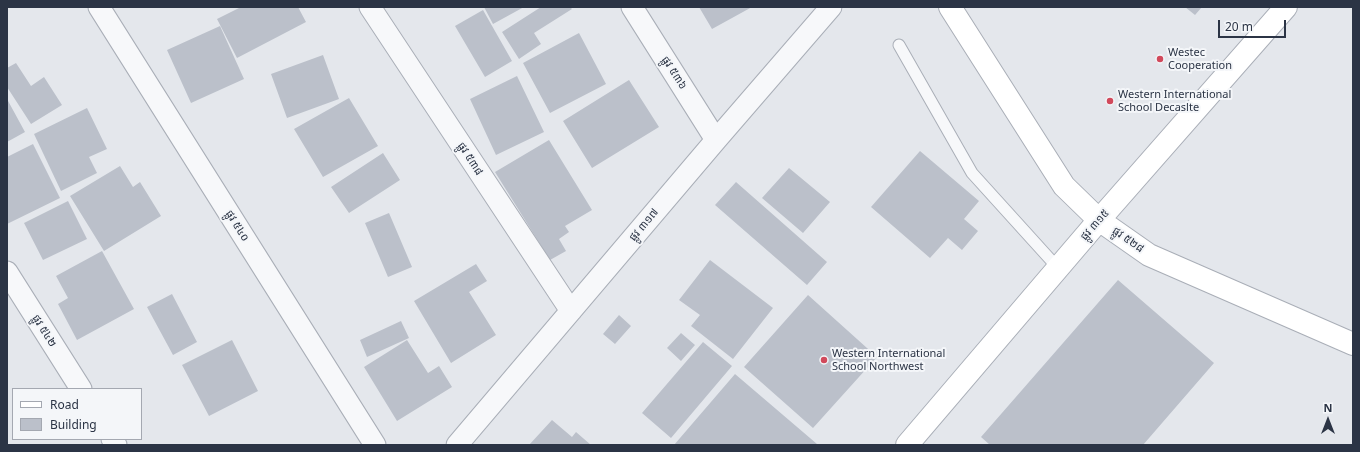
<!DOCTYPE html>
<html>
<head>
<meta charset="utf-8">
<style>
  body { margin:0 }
  #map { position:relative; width:1360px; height:452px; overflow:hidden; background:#e4e7ec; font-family:"Noto Sans",sans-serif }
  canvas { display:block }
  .frame { position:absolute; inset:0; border:8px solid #2b3445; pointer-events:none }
  .legend { position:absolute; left:12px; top:388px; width:130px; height:52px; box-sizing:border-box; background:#f4f6f9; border:1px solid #a4a8b1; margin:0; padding:5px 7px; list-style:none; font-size:12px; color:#2b3445 }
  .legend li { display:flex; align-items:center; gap:8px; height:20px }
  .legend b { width:20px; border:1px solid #a4a8b1 }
  .north { position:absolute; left:1308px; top:400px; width:40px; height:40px; -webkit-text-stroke:3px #f4f6f9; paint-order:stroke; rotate:0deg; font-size:11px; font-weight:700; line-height:16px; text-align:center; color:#2b3445 }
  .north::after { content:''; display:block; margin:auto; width:14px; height:18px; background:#2b3445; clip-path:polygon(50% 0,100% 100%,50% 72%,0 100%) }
  .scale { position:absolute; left:1218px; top:20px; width:68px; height:18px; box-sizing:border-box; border:2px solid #2b3445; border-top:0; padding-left:5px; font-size:12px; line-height:14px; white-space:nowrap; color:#2b3445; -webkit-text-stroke:3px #f4f6f9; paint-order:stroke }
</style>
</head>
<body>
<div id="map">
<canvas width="1360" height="452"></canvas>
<div class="frame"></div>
<ul class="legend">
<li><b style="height:5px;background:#fff"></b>Road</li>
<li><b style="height:11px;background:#bbc0ca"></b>Building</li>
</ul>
<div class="north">N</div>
<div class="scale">20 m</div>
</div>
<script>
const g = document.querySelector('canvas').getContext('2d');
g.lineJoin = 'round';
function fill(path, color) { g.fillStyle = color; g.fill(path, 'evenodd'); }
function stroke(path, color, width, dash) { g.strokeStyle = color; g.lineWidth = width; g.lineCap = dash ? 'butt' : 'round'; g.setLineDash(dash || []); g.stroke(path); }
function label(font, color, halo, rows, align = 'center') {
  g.font = font + ' "Noto Sans","Noto Sans Khmer",sans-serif'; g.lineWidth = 4; g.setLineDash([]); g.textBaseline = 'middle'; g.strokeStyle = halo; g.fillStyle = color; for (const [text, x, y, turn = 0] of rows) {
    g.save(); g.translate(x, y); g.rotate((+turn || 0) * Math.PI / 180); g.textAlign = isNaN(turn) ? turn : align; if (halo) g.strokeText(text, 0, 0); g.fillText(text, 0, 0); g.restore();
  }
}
fill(new Path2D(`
  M241,7H298L306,22L237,58L217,19Z
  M484,7H524L493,24Z
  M541,7H570L572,9L534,33L541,44L519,59L502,32Z
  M699,7H752L712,29Z
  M1185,7H1202L1195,15Z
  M483,10L512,61L485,77L455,26Z
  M220,26L244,79L191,103L167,50Z
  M579,33L606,84L550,113L523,63Z
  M323,55L339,99L287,118L271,74Z
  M16,63L31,86L44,77L62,105L31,124L7,87V68Z
  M517,76L544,132L496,155L470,99Z
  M629,80L659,127L592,168L563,121Z
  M349,98L378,146L323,177L294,129Z
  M7,99L25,132L7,142Z
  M87,108L107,149L89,157L97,173L61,191L34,134Z
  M549,140L592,210L565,226L569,232L559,239L566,251L550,260L495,172Z
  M33,144L60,198L7,224V157Z
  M920,151L979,201L964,219L978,231L962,250L948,238L930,258L871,207Z
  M383,153L400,180L349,213L331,187Z
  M120,166L133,187L140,182L161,216L104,251L70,196Z
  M789,168L830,202L803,233L762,198Z
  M736,182L827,262L807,285L715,205Z
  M68,201L87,239L43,260L24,223Z
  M389,213L412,267L388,277L365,223Z
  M102,251L134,309L77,340L58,304L68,298L56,276Z
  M710,260L773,308L733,359L691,326L700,315L679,300Z
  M476,264L487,281L469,292L496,335L451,363L414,301Z
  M1118,280L1214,363L1143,445H990L981,437Z
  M172,294L197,342L173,355L147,307Z
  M808,295L877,357L813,428L744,367Z
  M619,315L631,326L615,344L603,334Z
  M401,321L409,338L367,357L360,340Z
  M681,333L695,345L681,361L667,348Z
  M232,340L258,391L209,416L182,365Z
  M407,340L428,373L439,366L452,387L397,421L364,367Z
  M703,342L732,366L671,438L642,413Z
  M735,374L817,444L674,445Z
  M552,420L572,437L576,432L591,445H529Z`), '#bbc0ca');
const lane = new Path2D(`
  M899,45L972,173L1058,268`);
const street = new Path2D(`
  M99,7L375,445
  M370,7L571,311
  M632,7L716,140
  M7,272L81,389
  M112,439L116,445
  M457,445L716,140L831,7`);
const secondary = new Path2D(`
  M950,7L1064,186L1099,220L1149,255L1353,344
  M907,445L1099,220L1286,7`);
stroke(lane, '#a9aeb7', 13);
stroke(street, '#a9aeb7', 23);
stroke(secondary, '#a9aeb7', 24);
stroke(lane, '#f7f8fa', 11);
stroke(street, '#f7f8fa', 21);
stroke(secondary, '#fff', 22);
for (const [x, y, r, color] of [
  [1160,59,4,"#d1495b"],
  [1110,101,4,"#d1495b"],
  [824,360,4,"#d1495b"]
]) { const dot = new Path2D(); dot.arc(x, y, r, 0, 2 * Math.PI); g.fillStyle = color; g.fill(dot); stroke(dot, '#f4f6f9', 1.5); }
label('11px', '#2b3445', '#f4f6f9', [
  ["Westec",1168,53],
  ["Cooperation",1168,66],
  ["Western International",1118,95],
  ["School Decaslte",1118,108],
  ["Western International",832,354],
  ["School Northwest",832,367]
], 'left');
label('11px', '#2b3445', '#f4f6f9', [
  ["ផ្លូវ ៥៣៦",674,73,57],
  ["ផ្លូវ ៥៣៨",470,159,57],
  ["ផ្លូវ ៣១៧",644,225,-50],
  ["ផ្លូវ ៣១៥",1095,225,-49],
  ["ផ្លូវ ៥៤០",237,226,58],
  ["ផ្លូវ ៥២៨",1128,240,35],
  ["ផ្លូវ ៥៤២",44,331,58]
]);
</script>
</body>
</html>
